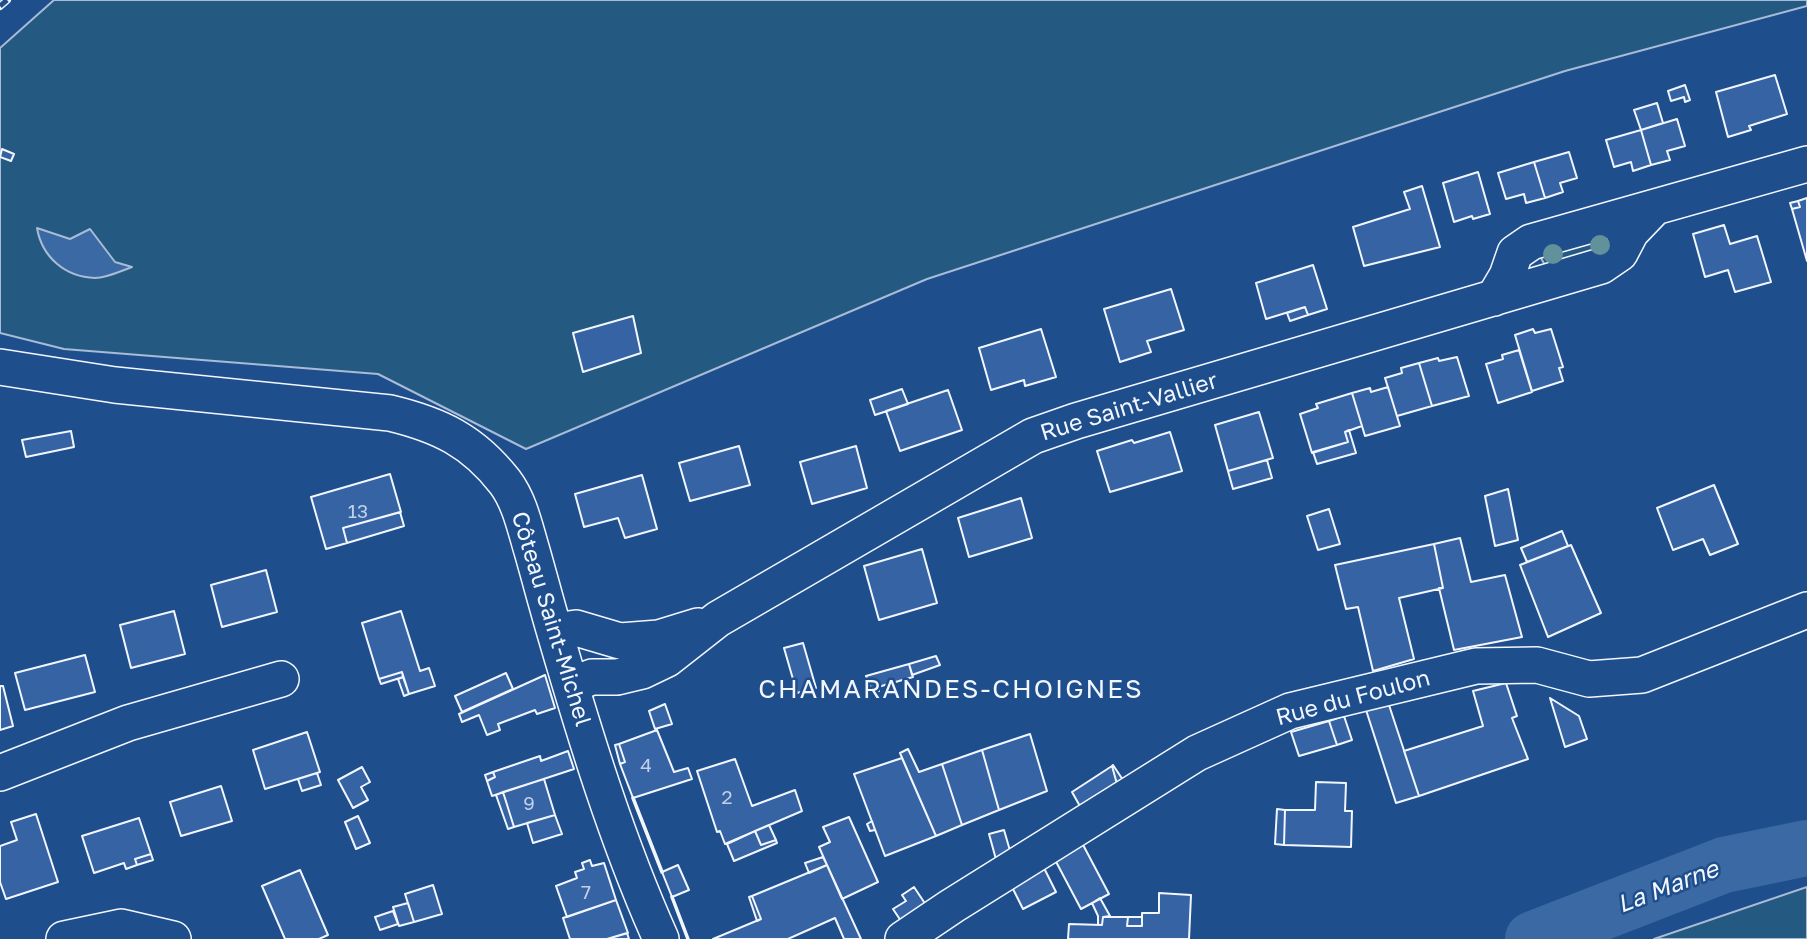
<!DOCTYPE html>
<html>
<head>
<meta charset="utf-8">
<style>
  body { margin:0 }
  canvas { display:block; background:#1f4e8c }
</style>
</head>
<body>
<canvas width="1807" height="939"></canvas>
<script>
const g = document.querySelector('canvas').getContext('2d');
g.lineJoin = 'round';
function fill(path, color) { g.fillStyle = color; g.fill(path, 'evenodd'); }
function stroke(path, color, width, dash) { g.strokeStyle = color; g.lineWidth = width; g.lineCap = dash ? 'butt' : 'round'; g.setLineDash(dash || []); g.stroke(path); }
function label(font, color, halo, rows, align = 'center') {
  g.font = font + ' "Golos Text",sans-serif'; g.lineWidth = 5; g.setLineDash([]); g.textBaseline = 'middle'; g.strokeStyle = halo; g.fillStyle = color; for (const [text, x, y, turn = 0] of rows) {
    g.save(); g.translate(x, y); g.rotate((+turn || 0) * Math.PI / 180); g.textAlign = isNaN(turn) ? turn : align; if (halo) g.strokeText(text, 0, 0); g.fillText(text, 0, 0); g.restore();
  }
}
const green = new Path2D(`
  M54,0H1807V6L1565,71L927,279L526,449L378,374L64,349L0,333V48Z
  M1599,235L1605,248L1546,267L1537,251Z
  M1807,887V939H1654Z`);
fill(green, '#245a82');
stroke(green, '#a8bbd7', 2);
const water = new Path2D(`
  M37,228L70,239L90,229L115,262L132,267C121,271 107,278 95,278C65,277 42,257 37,228Z`);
fill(water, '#3b69a3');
stroke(water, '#a8bbd7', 2);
stroke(new Path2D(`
  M1533,939L1724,865L1807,848`), '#3b69a3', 56);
const building = new Path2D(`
  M1775,75L1787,114L1749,126L1751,130L1728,137L1716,92Z
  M1685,85L1690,100L1685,102L1684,97L1671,101L1668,91Z
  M1657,103L1663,123L1641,130L1634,110Z
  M1677,119L1685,146L1667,151L1670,160L1651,165L1641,130Z
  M1641,130L1651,165L1633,171L1631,162L1614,167L1606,140Z
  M2,149L14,154L11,161L0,157Z
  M1569,152L1577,178L1560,183L1563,192L1545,198L1534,162Z
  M1534,162L1545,198L1526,203L1524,194L1506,199L1498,173Z
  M1478,172L1490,214L1473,219L1472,216L1454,222L1443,183Z
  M1422,186L1440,247L1364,266L1353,227L1410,209L1404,192Z
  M1807,198V261L1792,209L1800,207L1798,201Z
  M1798,201L1800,207L1792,209L1790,203Z
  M1724,225L1730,244L1757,236L1771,282L1735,292L1728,270L1705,277L1693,234Z
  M1313,265L1327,309L1308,315L1305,307L1266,319L1256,283Z
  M1171,289L1184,330L1147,341L1151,352L1120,362L1104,309Z
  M1305,307L1308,315L1290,321L1287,313Z
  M633,316L641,353L583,372L573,333Z
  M1041,329L1056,377L1025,386L1024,380L991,390L979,348Z
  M1533,329L1535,333L1551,329L1563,367L1559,368L1563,381L1532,391L1515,335Z
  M1519,350L1532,392L1498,403L1486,364L1503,359L1502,355Z
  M1457,357L1469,396L1432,406L1419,363L1438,358L1439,361Z
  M1419,363L1432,406L1397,416L1385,378L1402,373L1401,368Z
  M1388,387L1400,426L1365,436L1352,393L1370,388L1371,392Z
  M902,389L908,404L875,415L870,400Z
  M948,390L962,430L900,451L886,411Z
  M1352,393L1362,426L1345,432L1348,442L1312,453L1300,414L1318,408L1316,404Z
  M1259,412L1273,458L1228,471L1215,425Z
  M1349,430L1356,453L1317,464L1313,452L1348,442L1345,432Z
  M71,431L74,447L26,457L22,440Z
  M1170,432L1182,471L1110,492L1097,451L1132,440L1134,443Z
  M739,446L750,485L690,501L679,463Z
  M856,446L867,488L812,504L800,462Z
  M1267,460L1272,478L1233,489L1228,471Z
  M390,474L401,512L343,528L347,543L326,549L311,497Z
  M642,475L657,529L625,538L618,518L584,527L575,494Z
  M1714,485L1738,544L1710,555L1703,539L1673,550L1657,508Z
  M1508,489L1518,540L1495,546L1485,496Z
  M1021,498L1032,538L969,557L958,518Z
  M1329,509L1340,544L1318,550L1307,516Z
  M400,512L404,526L347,543L343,528Z
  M1562,531L1568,546L1527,562L1521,548Z
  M1460,538L1471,582L1505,575L1522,637L1454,650L1439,588H1443L1434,544Z
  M1434,544L1443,588L1399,598L1414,659L1373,671L1358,607L1346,609L1335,565Z
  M1571,545L1601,613L1548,637L1520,565Z
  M922,549L937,603L879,620L864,566Z
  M266,570L277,612L222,627L211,585Z
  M174,611L185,654L131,668L120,625Z
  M401,611L420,671L429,668L435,686L409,694L402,672L379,679L362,623Z
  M803,643L816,688L797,693L784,648Z
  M85,655L95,692L25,710L15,673Z
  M936,656L940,665L912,675L909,664Z
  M909,664L913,677L878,687L879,691L873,693L866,676Z
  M402,672L403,677L381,684L379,679Z
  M506,673L513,689L462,712L455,696Z
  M545,675L555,708L537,714L535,710L498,724L500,730L487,735L479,715L462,722L459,714Z
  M403,677L409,694L404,696L398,679Z
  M1506,683L1517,716L1512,718L1528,759L1419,796L1404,751L1483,726L1473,691Z
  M0,686H3L13,726L0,730Z
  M1550,698L1579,716L1587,739L1565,747Z
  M665,704L672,724L655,729L649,711Z
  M1389,705L1419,796L1396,803L1366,710Z
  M1344,716L1352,740L1337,745L1329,721Z
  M1329,721L1337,745L1299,756L1291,732Z
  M657,730L674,772L688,768L692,779L633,798L620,764L625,762L619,744Z
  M307,732L320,772L265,789L253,750Z
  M1030,734L1047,791L999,810L982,750Z
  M619,744L625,762L620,764L615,745Z
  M908,749L919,772L942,764L962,825L936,836L900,753Z
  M982,750L999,810L962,825L942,764Z
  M568,751L574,769L492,796L487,781L495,777L493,772L540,756L541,761Z
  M902,758L936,836L885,856L854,774Z
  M735,759L752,806L795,790L802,811L725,844L720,831L717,832L697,771Z
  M1113,765L1123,780L1117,784L1112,766Z
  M1112,766L1117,784L1081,808L1072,792Z
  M362,767L370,782L361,787L368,800L353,808L338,780Z
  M493,772L495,777L487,781L485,775Z
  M317,773L321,785L302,791L298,779Z
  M544,779L555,815L514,827L503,792Z
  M1316,782L1346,783L1345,811H1352L1351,847L1284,845L1285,810H1315Z
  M221,786L232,821L181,836L170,802Z
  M503,792L514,827L508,829L496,795Z
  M1277,809L1285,810L1284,845L1275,844Z
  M36,814L58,882L6,899L0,882V846L17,840L11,822Z
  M555,815L562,834L533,843L527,823Z
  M358,816L370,843L356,849L345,822Z
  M849,817L878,882L842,899L819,847L830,842L823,827Z
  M139,818L151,854L135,859L137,865L126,869L124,863L94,873L82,836Z
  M872,821L875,830L870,831L867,824Z
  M769,825L776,840L761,845L755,831Z
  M1004,830L1011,854L997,863L989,834Z
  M755,831L761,845L776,840L777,843L734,861L727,844Z
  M1081,841L1109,894L1081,909L1053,856Z
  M151,854L153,860L137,865L135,859Z
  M823,857L827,865L809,873L805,863Z
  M590,860L592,866L604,863L616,900L567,917L556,886L577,878L575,872L584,869L582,863Z
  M1041,862L1056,892L1023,909L1008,879Z
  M678,865L689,890L672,897L662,872Z
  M827,865L861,939H844L835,918L788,939H713L761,919L752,896Z
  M300,870L328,935L319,939H285L262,886Z
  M433,885L442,914L414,922L405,894Z
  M914,887L928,908L903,924L893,909L906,901L902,895Z
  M1159,893L1191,895L1189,939H1068L1069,924L1102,925L1103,917H1128L1127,926H1142V913H1159Z
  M752,896L761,919L757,921L749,897Z
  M1100,898L1110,916L1103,917L1102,925H1098V916L1092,903Z
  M616,900L628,933L607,939H570L563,918Z
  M408,903L414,922L399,926L393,907Z
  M393,911L398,924L380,930L375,917Z
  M1128,917H1142V926H1127Z
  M627,933L629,939H607Z`);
fill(building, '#3563a3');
stroke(building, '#f2f6ff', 2);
const minor = new Path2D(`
  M1494,298L1507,276L1515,253L1531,242L1807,164
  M0,367L115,385L390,413C440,425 473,441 505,482C520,502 525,528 532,551C540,579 547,606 555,633C585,736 617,841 661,939
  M555,631L576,628L620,641L659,638L698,626
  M571,685L592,677H617L642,671L667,659L718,619L1033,436L1076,421L1601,266L1620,253L1631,232L1653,209
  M0,773L128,723L281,679
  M64,939L121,927L173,939
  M903,939L952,906L1197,753L1290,711L1476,666L1537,665L1589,679L1642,675L1807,610`);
stroke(minor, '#f2f6ff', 38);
stroke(minor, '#1f4e8c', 35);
const rail = new Path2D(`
  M0,6L7,0`);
stroke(rail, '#f2f6ff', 8);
stroke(rail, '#1f4e8c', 5, [16]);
stroke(new Path2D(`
  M633,798L662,872
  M672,897L688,939`), '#f2f6ff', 3.5);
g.fillStyle = '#61919a';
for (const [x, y] of [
  [1600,245],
  [1553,254]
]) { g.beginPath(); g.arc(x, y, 10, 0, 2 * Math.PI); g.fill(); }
label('19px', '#c3d1e8', null, [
  ["13",358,512],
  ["4",646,766],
  ["2",727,798],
  ["9",529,804],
  ["7",586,893]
]);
label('23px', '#f2f6ff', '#1f4e8c', [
  ["Rue Saint-Vallier",1129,407,-17],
  ["Côteau Saint-Michel",551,619,73],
  ["Rue du Foulon",1353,698,-15]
]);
label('italic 24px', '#f2f6ff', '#1f4e8c', [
  ["La Marne",1668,887,-21]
]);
g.letterSpacing = '2px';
label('26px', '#f2f6ff', '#1f4e8c', [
  ["CHAMARANDES-CHOIGNES",951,690]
]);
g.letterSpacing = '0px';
</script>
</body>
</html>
